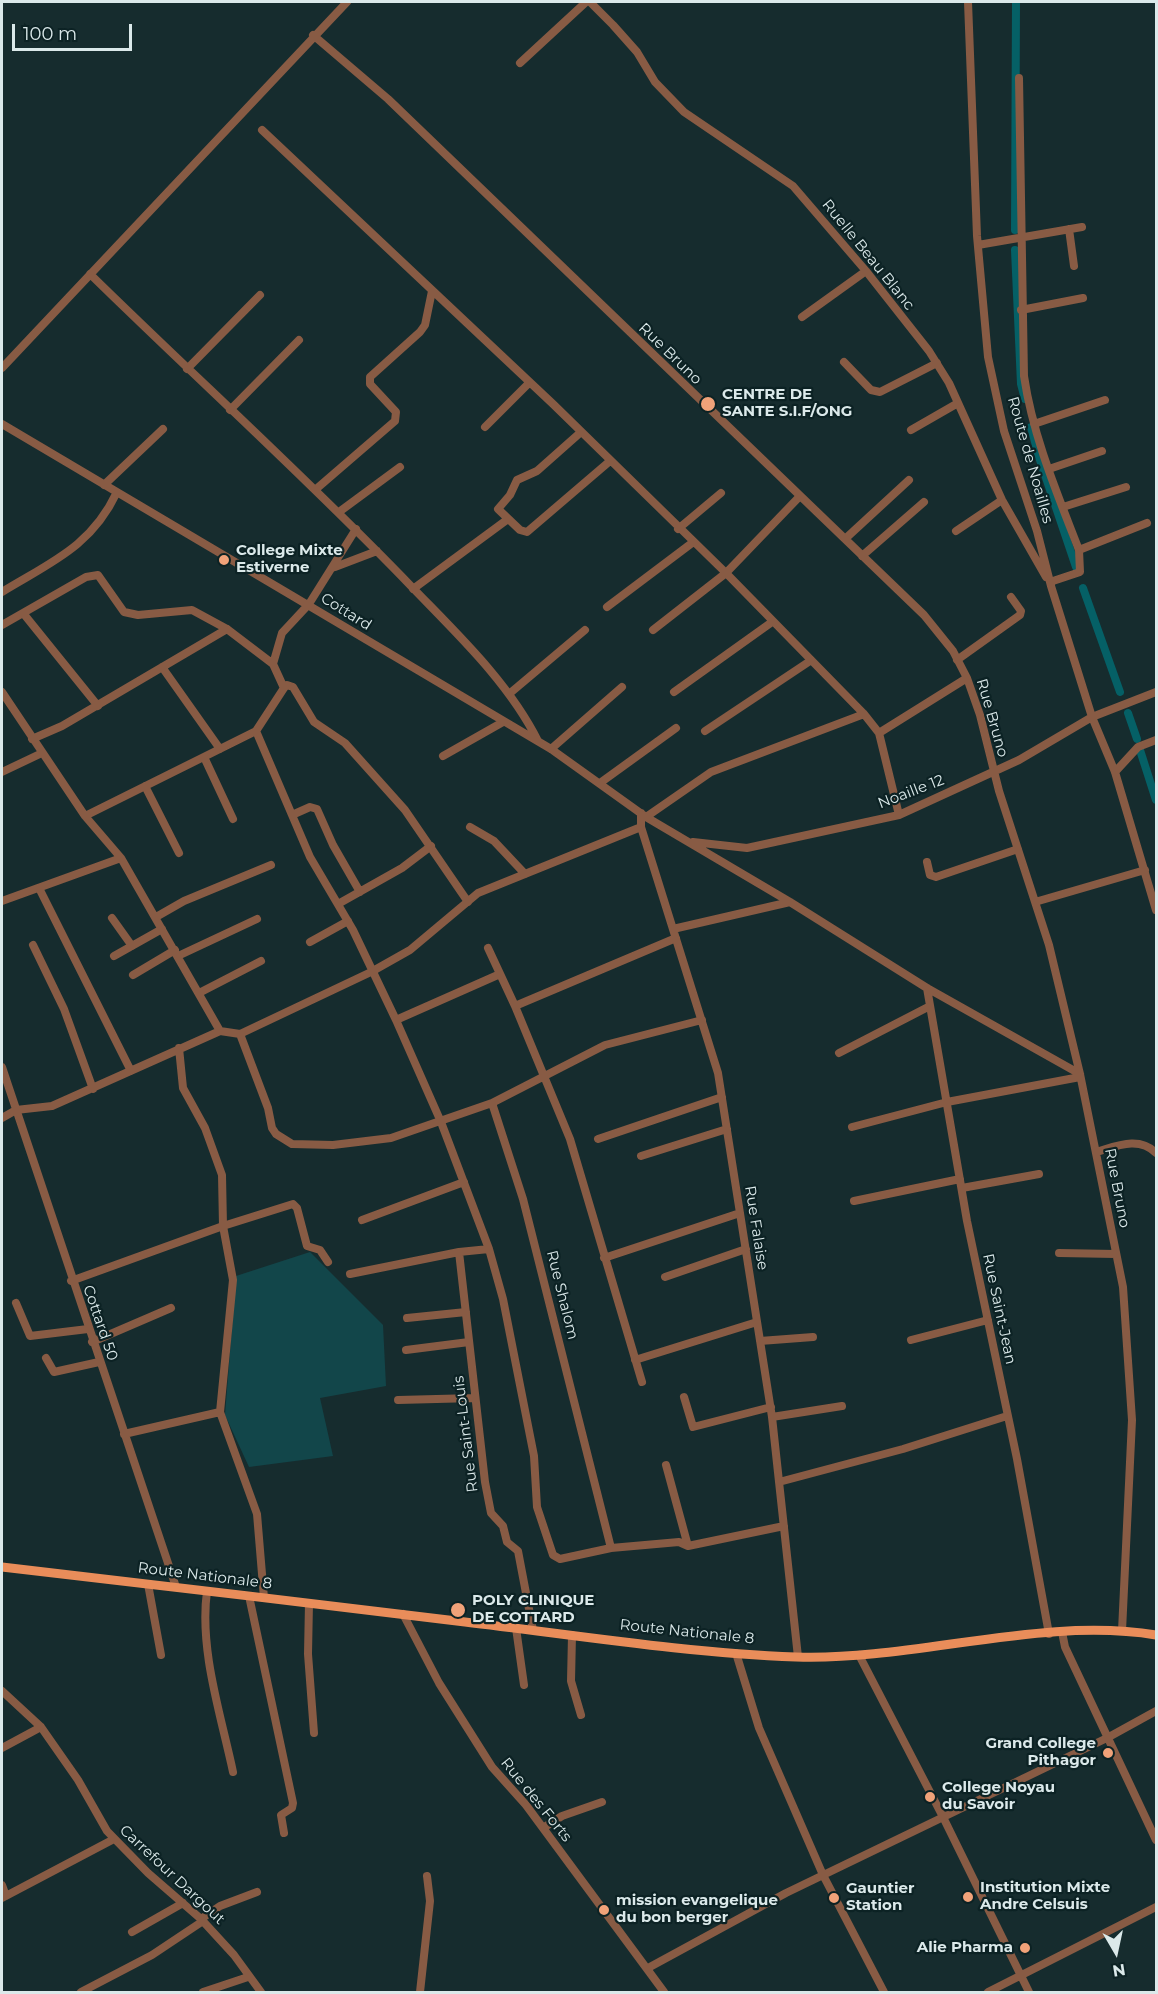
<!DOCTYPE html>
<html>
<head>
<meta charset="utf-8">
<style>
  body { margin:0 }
  #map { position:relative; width:1158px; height:1994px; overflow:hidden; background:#162c2e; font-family:Montserrat,sans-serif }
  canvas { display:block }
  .frame { position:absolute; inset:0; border:3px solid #dbe9ea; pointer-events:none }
  .north { position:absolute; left:1086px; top:1922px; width:60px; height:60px; -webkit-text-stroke:4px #0c2224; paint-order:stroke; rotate:171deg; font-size:16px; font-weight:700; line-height:24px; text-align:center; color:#dbe9ea }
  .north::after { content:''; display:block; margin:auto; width:21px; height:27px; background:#dbe9ea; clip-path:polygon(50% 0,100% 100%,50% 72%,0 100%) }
  .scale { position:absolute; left:12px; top:24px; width:120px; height:27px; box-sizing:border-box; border:3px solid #dbe9ea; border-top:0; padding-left:8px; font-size:18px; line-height:21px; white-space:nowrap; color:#dbe9ea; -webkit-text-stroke:4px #0c2224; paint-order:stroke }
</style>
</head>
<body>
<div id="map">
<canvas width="1158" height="1994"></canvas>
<div class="frame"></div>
<div class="north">N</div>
<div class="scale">100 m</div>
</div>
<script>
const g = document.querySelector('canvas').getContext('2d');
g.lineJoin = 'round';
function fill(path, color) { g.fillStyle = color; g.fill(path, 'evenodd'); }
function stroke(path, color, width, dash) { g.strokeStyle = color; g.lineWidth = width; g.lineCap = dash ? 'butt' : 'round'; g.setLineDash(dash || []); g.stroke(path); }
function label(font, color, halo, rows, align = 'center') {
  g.font = font + ' Montserrat,sans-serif'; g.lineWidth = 4.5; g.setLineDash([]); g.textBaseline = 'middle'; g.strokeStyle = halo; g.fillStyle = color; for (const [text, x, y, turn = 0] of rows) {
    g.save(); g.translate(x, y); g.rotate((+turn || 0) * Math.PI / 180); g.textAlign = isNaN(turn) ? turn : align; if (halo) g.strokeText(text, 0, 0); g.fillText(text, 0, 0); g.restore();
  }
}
fill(new Path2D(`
  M310,1252L383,1325L386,1386L320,1398L333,1456L249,1467L225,1415L236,1276Z`), '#12464a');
stroke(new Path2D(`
  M1015,230L1016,2
  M1015,250L1021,384L1025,399
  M1031,427L1039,457L1076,567
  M1083,588L1120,692
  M1128,713L1137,739
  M1140,750L1156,800`), '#056066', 8);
stroke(new Path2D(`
  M590,2L613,25L637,52L655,82L684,112L793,186L866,271L929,351L949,383L1002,500L1046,577
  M968,2L977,236L988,357L1004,431L1037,531L1051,586L1092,717L1115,772L1156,910
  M313,35L388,99L924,615L953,651L967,678L980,715L999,791L1049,945L1080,1074L1123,1287L1132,1420L1122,1631
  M520,63L586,2
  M1019,78L1024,376C1033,437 1057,493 1079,550
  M262,130L553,404L726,573L864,714L879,733L899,815
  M1069,229L1074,266
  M978,245L1082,227
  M90,274C196,378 306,477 409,584C455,632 508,681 538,741
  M1021,310L1083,298
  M802,317L866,271
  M844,362L871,390L880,392L937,363
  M2,368L347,2
  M187,369L260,295
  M230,410L299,340
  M2,424L551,749L646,817L790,902L927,988L1080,1074
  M1034,424L1105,400
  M485,427L529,383
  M911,430L958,403
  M581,432L537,471L517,480L510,495L498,509L520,530L527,532L610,461
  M1049,469L1102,451
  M104,485L163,429
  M315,490L395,421L396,412L370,384V377L420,332L425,325L432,291
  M1063,507L1126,487
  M339,512L400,467
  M678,529L721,493
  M956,531L1002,500
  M845,539L909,480
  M862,556L924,502
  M335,567L377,551
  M1050,582L1080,572L1079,550L1147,523
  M413,589L508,519
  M2,592C51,562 91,547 117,492
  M607,607L692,543
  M23,613L98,706
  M2,625L86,577L98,575L124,612L138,615L192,610L227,629L273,664
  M653,630L726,573L800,496
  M957,660L1020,615L1021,611L1011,597
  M162,667L220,749
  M284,688L273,664L282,633L309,604L356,529
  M2,692L85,816L121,858L220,1031
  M674,692L772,622
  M509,694L585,630
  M256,731L284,688L287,685L293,687L314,722L345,743L405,810L468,902
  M705,731L810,661
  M879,733L967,678
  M32,739L62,726L227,629
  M551,749L622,687
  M443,756L503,722
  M204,757L233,819
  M2,772L42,753
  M1115,772L1138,747L1156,740
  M600,783L676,728
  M145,786L179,853
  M641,813V827L718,1073L772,1417L798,1657
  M292,815L310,807L317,809L333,845L360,892
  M85,816L256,731L310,857L353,930L396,1020L441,1122L489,1249L503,1299L534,1456L537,1507L553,1555L560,1559L611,1548L679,1542L688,1546L784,1526
  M646,817L711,772L864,714
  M470,827L494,841L525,874
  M693,842L747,848L899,815L1019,760L1092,717L1156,692
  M927,862L930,875L936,877L1018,849
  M39,888L131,1071
  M2,901L121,858
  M1035,902L1145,870
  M338,904L402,868L431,846
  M156,917L184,901L271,865
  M112,918L132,946
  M673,929L790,902
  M310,942L348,921
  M33,945L64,1009L93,1089
  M488,948L515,1006L676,938
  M114,956L162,929
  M178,956L257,919
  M133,975L175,950
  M927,988L967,1221L1017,1459L1049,1634
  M199,993L261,961
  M515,1006L570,1139L642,1382
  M396,1020L500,974
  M240,1034L268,1108L272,1128L276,1134L292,1144L333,1145L391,1138L492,1103L523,1199L611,1548
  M179,1048L183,1088L205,1128L222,1175L223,1226L233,1280L220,1412L257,1514L264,1598
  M839,1053L930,1006
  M2,1067L176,1587
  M492,1103L605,1045L702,1020
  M2,1118L16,1110L52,1106L220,1031L240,1034L371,972L410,950L478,893L641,827
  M852,1127L947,1102L1080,1077
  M598,1139L722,1097
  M1096,1152C1117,1146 1139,1136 1156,1153
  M641,1156L727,1129
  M962,1188L1039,1174
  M854,1201L960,1179
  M362,1220L464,1182
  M489,1249L459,1252L485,1482L491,1513L503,1526L507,1542L518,1551L533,1630
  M1059,1253L1116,1254
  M604,1258L740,1213
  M350,1274L459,1252
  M665,1277L746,1249
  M71,1281L223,1226L293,1204L297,1208L307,1246L320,1250L328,1262
  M16,1303L30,1336L88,1329
  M407,1318L466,1312
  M911,1340L988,1320
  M760,1341L813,1337
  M92,1342L171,1308
  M406,1350L469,1342
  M46,1358L54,1372L99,1362
  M635,1360L757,1322
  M684,1397L693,1427L771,1407
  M398,1400L475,1398
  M772,1417L842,1406
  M124,1434L220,1412
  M666,1465L688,1546
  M779,1482L903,1449L1007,1416
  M148,1584L161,1655
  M207,1591C199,1650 221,1715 233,1772
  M249,1596L293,1803L292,1808L281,1815L284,1833
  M309,1603L308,1654L314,1733
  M403,1614L439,1683L492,1767L526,1805L664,1992
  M516,1628L524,1685
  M1062,1632L1065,1647L1156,1840
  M572,1635L571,1681L581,1715
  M736,1653L759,1728L823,1875L884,1992
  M859,1655L943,1817L1029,1992
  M2,1691L41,1727L78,1780L107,1831L148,1873L201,1919L234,1955L261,1992
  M2,1748L41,1727
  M543,1828L562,1816L602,1802
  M2,1885L6,1896
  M2,1898L114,1839
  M201,1919L220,1906L257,1892
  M132,1932L183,1903
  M648,1968L786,1893L1107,1738L1156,1711
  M81,1992L152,1955L203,1921
  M203,1992L248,1977
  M420,1992L430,1901L427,1876
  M988,1992L1156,1907`), '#885b44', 8);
stroke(new Path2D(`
  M2,1567C156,1585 311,1603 465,1622C575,1635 686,1653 796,1657C914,1661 1041,1616 1156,1635`), '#e98d5a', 9);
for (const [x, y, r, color] of [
  [708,404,8,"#f0a279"],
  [224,560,6,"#f0a279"],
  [458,1610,8,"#f0a279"],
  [1108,1753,6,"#f0a279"],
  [930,1797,6,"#f0a279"],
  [968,1897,6,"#f0a279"],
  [834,1898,6,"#f0a279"],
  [604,1910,6,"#f0a279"],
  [1025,1948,6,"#f0a279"]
]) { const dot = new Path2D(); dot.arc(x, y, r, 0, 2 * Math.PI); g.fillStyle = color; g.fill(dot); stroke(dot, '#0c2224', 2); }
label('15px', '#dbe9ea', '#0c2224', [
  ["Ruelle Beau Blanc",868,255,51],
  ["Rue Bruno",670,354,44],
  ["Route de Noailles",1030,460,74],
  ["Cottard",346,612,32],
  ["Rue Bruno",992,718,74],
  ["Noaille 12",911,792,-21],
  ["Rue Bruno",1117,1188,79],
  ["Rue Falaise",756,1228,81],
  ["Rue Shalom",562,1295,76],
  ["Rue Saint-Jean",999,1309,78],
  ["Cottard 50",100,1323,71],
  ["Rue Saint-Louis",466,1434,-97],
  ["Route Nationale 8",205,1576,7],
  ["Route Nationale 8",687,1632,6],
  ["Rue des Forts",536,1800,51],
  ["Carrefour Dargout",172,1875,43]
]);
label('bold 15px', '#dbe9ea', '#0c2224', [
  ["CENTRE DE",722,395],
  ["SANTE S.I.F/ONG",722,412],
  ["College Mixte",236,551],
  ["Estiverne",236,568],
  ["POLY CLINIQUE",472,1601],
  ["DE COTTARD",472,1618],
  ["Grand College",1096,1744,"right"],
  ["Pithagor",1096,1761,"right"],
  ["College Noyau",942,1788],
  ["du Savoir",942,1805],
  ["Institution Mixte",980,1888],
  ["Andre Celsuis",980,1905],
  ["Gauntier",846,1889],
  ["Station",846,1906],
  ["mission evangelique",616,1901],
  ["du bon berger",616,1918],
  ["Alie Pharma",1013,1948,"right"]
], 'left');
</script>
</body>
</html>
